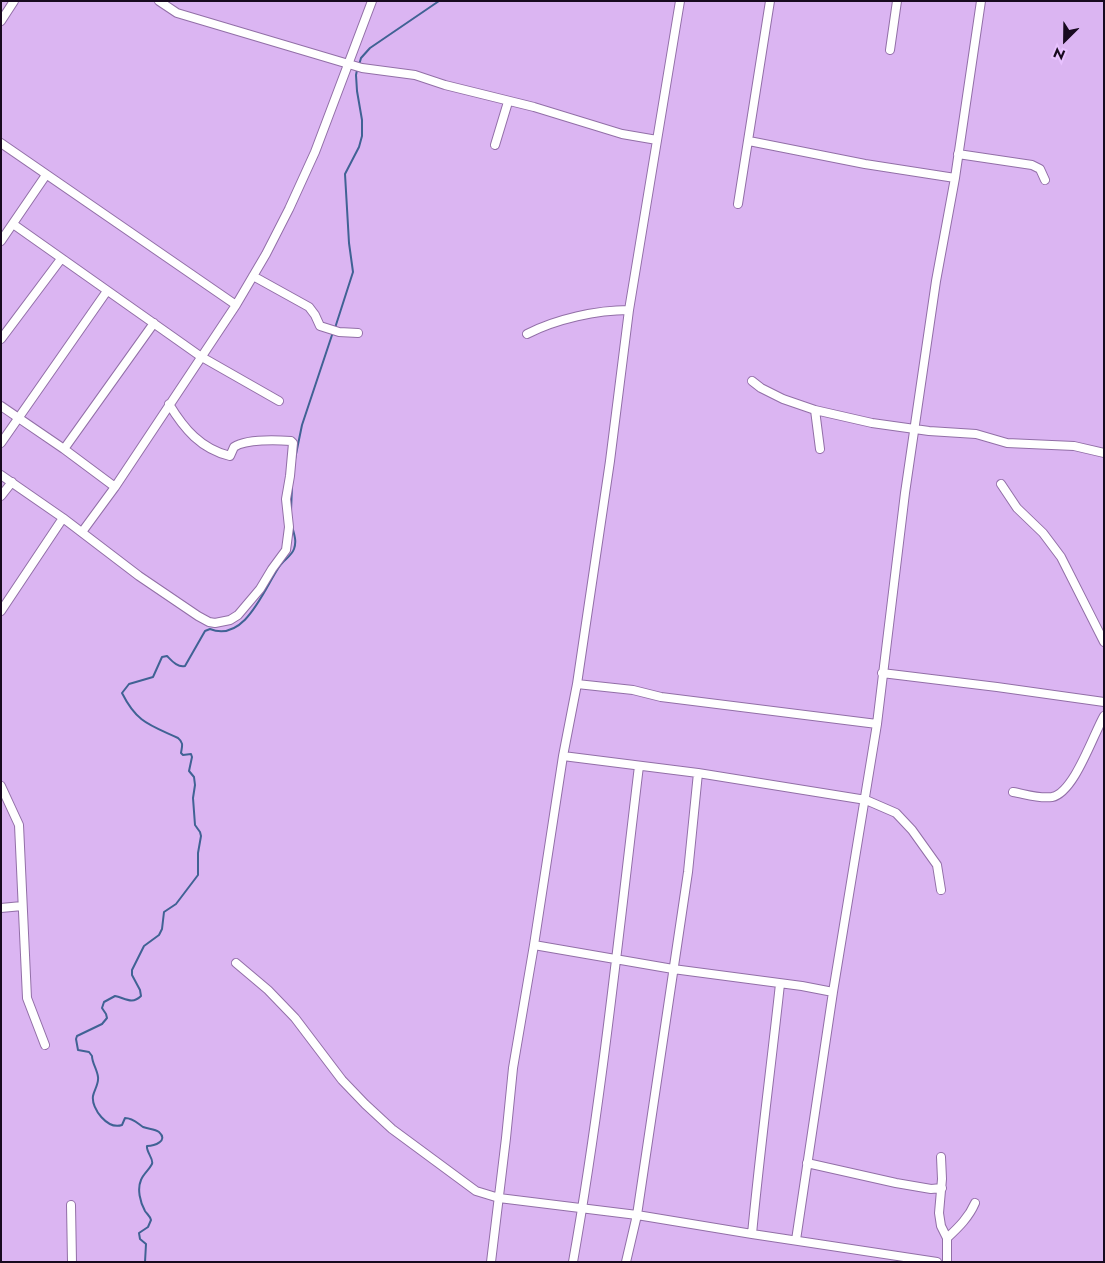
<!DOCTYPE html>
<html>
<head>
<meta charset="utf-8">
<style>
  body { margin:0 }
  #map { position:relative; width:1105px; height:1263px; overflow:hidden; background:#dbb5f2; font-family:Jost,sans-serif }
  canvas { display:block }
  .frame { position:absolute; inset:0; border:2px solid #180a1f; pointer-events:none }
  .north { position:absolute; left:1040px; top:15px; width:50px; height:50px; -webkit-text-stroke:4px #e8c2ff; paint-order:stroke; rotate:203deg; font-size:14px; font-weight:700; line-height:20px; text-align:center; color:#180a1f }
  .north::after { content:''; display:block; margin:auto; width:18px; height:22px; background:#180a1f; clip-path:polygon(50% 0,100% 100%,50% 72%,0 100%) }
</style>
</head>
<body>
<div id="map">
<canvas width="1105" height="1263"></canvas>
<div class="frame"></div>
<div class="north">N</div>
</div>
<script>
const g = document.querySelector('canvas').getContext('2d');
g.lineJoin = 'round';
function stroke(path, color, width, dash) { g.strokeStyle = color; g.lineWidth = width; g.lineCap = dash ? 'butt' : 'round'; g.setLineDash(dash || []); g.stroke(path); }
stroke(new Path2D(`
  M359,65L361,58L370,48L439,1
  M335,328L353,272L349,243L345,174L359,147L362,136V120L357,91L356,75L357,70
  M295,459L302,425L333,332
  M291,511L292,486
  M145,1262L146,1244L140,1239L139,1233L148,1227L151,1220C150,1216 147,1214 145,1211C140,1202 137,1189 141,1180C143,1174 149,1170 152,1164C154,1159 146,1152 147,1146C154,1146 169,1141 159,1132C155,1129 148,1129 143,1127C137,1123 133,1118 125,1118L122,1125C108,1130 91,1109 93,1096C94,1090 99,1084 98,1077C97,1069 92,1063 92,1056L89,1052L78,1050L76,1039L77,1036L102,1024L107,1018L106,1014L102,1008L104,1002L115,996C125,998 132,1005 141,996L140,990L132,975V970L144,946L159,935L162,929L164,912L176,904L198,875V853L201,836L200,832L195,825L193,798L195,785L194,777L189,771L192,757L191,754L183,755L181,753C182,746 184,743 178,738C150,725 137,723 122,693L129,684L153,677L162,657L167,656C172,661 178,668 185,666L205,631L210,629C245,643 264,589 279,567C283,560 291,557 294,549C297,541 294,534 292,526`), '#406294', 2);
const minor = new Path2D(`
  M159,1L177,13L362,68L415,75L445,85L534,107L622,134L657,140
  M1,21L14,1
  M890,50L897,1
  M749,141L865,164L955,178
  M1,143L236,305
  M495,145L508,102
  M958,154L1032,165L1040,169L1045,180
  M738,204L770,1
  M13,224L200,356L279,401
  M1,241L46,175
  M253,276L309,307L315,315L320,326L339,332L358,333
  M527,334C556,319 597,310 629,310
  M1,339L61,259
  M752,381L761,388L783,399L815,410L872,423L929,431L976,434L1007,443L1074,446L1104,453
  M1,406L64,449L115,487
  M815,410L820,449
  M1,443L107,291
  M64,449L154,323
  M1,475L63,518L139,576L198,616L209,622L215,623L230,620L238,615L260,589L272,569L286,550L289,527L286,499L290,476L293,443L291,441C277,440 246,439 234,447L230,456C201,449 184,429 169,404
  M1001,484L1017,508L1043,533L1061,557L1104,642
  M1,496L12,482
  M82,532L115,487L236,305L266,254L289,209L315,152L372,1
  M1,611L63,518
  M882,673L997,687L1104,702
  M577,684L633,690L661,697L877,724
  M563,756L698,773L866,800L896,813L912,830L937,865L941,890
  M1,786L19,825L27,998L45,1045
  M1013,792C1025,794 1039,799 1052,797C1074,793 1093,735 1104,716
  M1,908L22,906
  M534,945L673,969L802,986L833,992
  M236,963L268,990L295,1018L342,1080L365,1104L392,1129L476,1191L499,1198L637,1215L752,1234L937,1262
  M941,1157L942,1179L939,1213L941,1226L947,1238V1262
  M807,1163L896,1183L931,1189L942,1188
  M71,1205L72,1262
  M752,1234C760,1150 771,1067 780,984
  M947,1238C959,1227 969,1217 975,1203
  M796,1240L833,992L877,724L905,493L936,281L955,178L981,1
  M491,1262L506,1138L513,1068L534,945L563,756L577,684L610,461L629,310L680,1
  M573,1262C602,1098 619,931 639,766
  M626,1262L637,1215L688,872L698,773`);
stroke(minor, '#926fa7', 10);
stroke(minor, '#fff', 8);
</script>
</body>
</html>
